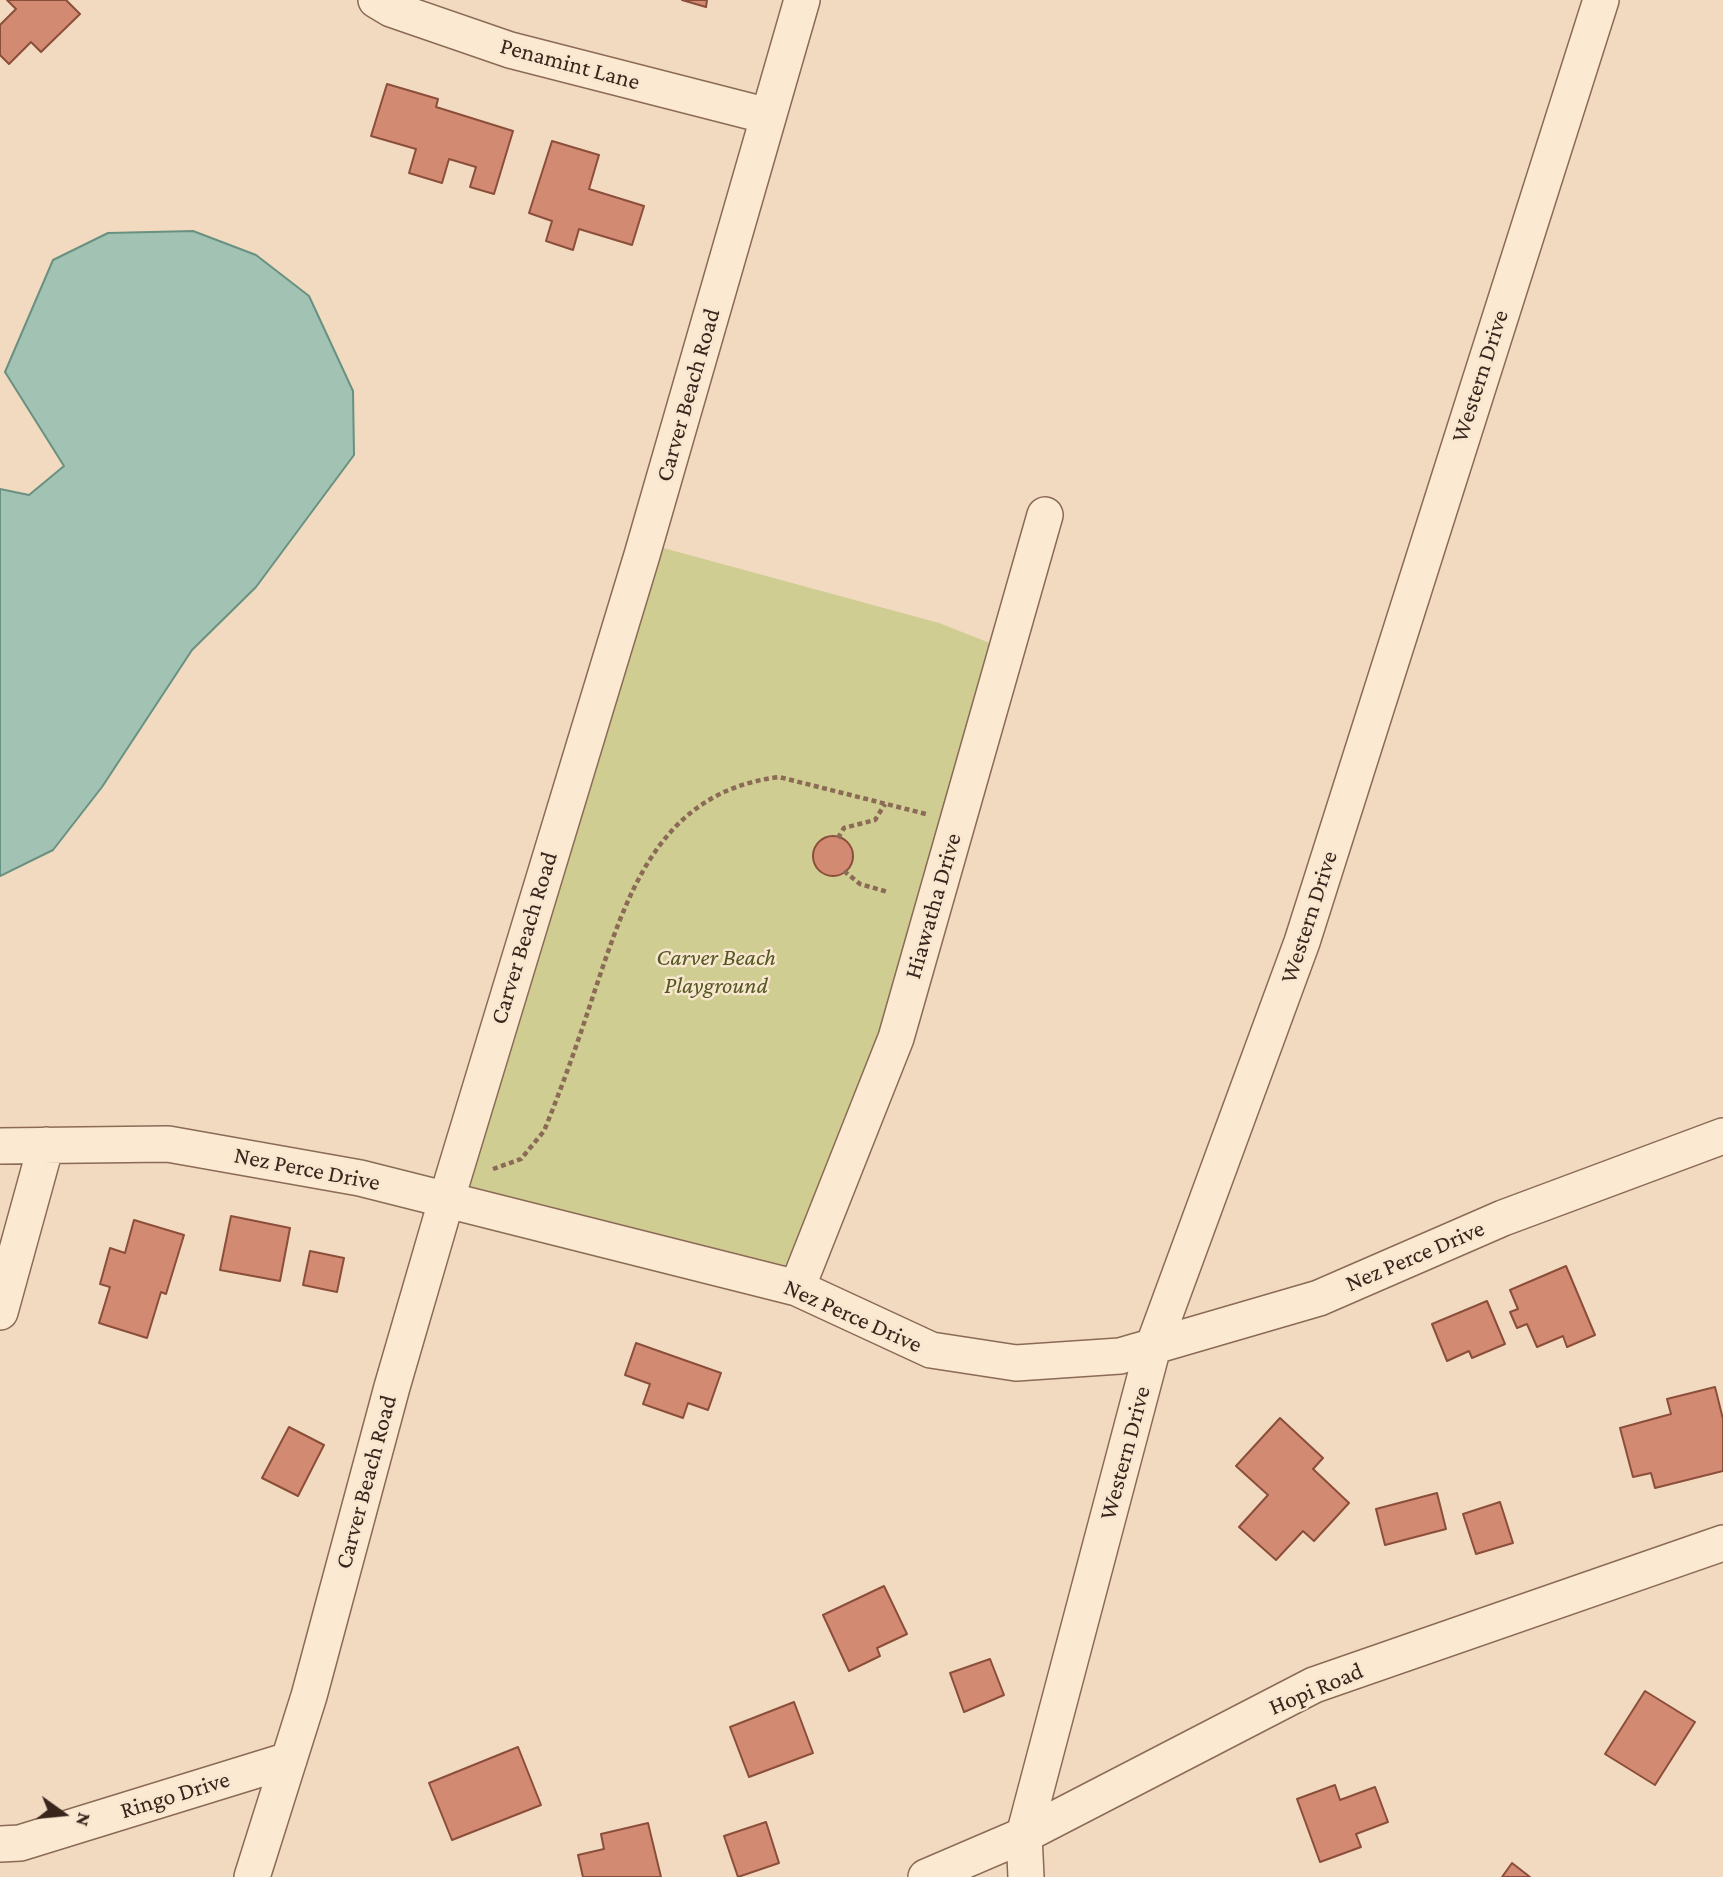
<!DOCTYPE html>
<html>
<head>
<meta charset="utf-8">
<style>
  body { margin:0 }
  #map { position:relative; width:1723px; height:1877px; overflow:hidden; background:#f1dabf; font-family:"Crimson Pro",serif }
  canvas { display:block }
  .north { position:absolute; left:28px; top:1779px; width:70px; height:70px; -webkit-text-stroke:5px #f8e6cf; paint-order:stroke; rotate:105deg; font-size:19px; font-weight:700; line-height:28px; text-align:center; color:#39251c }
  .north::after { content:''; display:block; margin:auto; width:24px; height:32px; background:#39251c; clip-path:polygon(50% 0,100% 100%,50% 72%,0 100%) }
</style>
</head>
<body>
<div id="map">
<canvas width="1723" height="1877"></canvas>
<div class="north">N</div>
</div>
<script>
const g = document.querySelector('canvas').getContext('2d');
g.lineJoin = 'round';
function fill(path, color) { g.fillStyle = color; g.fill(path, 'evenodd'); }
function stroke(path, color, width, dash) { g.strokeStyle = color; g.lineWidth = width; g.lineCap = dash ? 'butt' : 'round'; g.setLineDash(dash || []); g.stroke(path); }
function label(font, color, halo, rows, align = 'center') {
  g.font = font + ' "Crimson Pro",serif'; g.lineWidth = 5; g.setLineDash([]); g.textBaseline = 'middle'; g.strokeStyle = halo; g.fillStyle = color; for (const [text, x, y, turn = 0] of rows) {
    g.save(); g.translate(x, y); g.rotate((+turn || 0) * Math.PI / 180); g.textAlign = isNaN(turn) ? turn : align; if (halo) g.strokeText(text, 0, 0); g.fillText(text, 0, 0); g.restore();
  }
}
fill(new Path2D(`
  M645,543L939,623L1005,649L797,1288L447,1198Z`), '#cfcd92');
const water = new Path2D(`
  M193,231L256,255L309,296L353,391L354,455L256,587L192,650L102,787L53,850L0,876V489L29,495L64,466L5,372L53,260L108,233Z`);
fill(water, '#a2c2b4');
stroke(water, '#699181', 2);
const building = new Path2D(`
  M7,0H66L80,14L41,52L31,42L9,64L0,55V25L16,9Z
  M682,0H707L706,7Z
  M387,84L438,99L436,107L513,131L494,194L470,187L476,167L449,159L442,183L409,173L416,149L371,136Z
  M552,141L599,155L589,189L644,206L632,245L579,229L573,250L546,241L552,221L529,213Z
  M813 856a20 20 0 1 1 40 0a20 20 0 1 1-40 0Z
  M231,1216L290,1228L280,1281L220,1270Z
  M134,1220L184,1235L166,1294L161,1292L147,1338L99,1323L110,1287L100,1284L110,1248L125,1253Z
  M310,1251L344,1258L337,1292L303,1285Z
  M1566,1266L1595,1335L1567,1347L1563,1336L1537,1347L1527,1324L1517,1328L1510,1312L1518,1309L1510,1290Z
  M1487,1301L1505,1344L1472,1358L1469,1351L1447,1361L1432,1324Z
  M636,1343L721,1373L708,1410L688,1403L683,1418L643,1404L650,1384L625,1375Z
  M1715,1387L1723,1419V1471L1655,1488L1651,1473L1633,1477L1620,1428L1671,1414L1667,1399Z
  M1280,1418L1323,1458L1313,1469L1349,1503L1314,1541L1303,1531L1276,1560L1239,1527L1268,1495L1236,1466Z
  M289,1427L324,1445L298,1496L262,1478Z
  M1437,1493L1446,1529L1385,1545L1376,1509Z
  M1500,1502L1513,1543L1476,1554L1463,1514Z
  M884,1586L907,1634L877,1648L880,1656L849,1671L823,1615Z
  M990,1659L1004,1695L964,1712L950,1673Z
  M1645,1691L1695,1722L1655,1785L1605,1754Z
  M794,1702L813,1753L749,1777L730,1727Z
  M518,1747L541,1805L452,1840L429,1783Z
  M1335,1785L1340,1800L1375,1787L1388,1822L1356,1834L1361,1847L1320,1862L1297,1799Z
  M766,1822L779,1863L738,1877L724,1836Z
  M648,1823L661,1877H583L578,1855L604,1849L601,1834Z
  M1512,1863L1530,1877H1502Z`);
fill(building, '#d28b72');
stroke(building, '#8b4e3a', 2);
const street = new Path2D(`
  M376,0L391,9L510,50L768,116
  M0,1146L168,1144L360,1178L797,1288L931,1350L1016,1363L1120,1356L1319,1298L1503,1218L1723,1136
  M797,1288L896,1038L1045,515
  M0,1312L46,1145
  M0,1844L20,1843L289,1760
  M252,1877L309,1696L392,1387L447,1198L642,555L802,0
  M926,1877L1024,1835L1314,1685L1723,1543
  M1026,1877L1024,1835L1153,1347L1302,942L1601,0`);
stroke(street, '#8b6a56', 38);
stroke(new Path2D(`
  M838,838L844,828L875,820L885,804
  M844,871L860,884L888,892
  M493,1169L521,1159L544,1131C562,1087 578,1042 593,996C627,895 658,792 779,777L926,814`), '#8b6a56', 4.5, [5, 3.5]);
stroke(street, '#fbe9d2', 35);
label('24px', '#39251c', '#f8e6cf', [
  ["Penamint Lane",570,64,15],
  ["Western Drive",1480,376,-72],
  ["Carver Beach Road",688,395,-74],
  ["Hiawatha Drive",933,906,-74],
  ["Western Drive",1309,917,-72],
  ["Carver Beach Road",524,938,-73],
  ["Nez Perce Drive",307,1169,11],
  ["Nez Perce Drive",1415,1256,-23],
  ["Nez Perce Drive",853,1316,24],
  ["Western Drive",1125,1453,-75],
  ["Carver Beach Road",366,1482,-75],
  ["Hopi Road",1316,1689,-23],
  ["Ringo Drive",175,1795,-17]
]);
label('italic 24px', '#515721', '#f8e6cf', [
  ["Carver Beach",716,958],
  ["Playground",716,986]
]);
</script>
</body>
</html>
